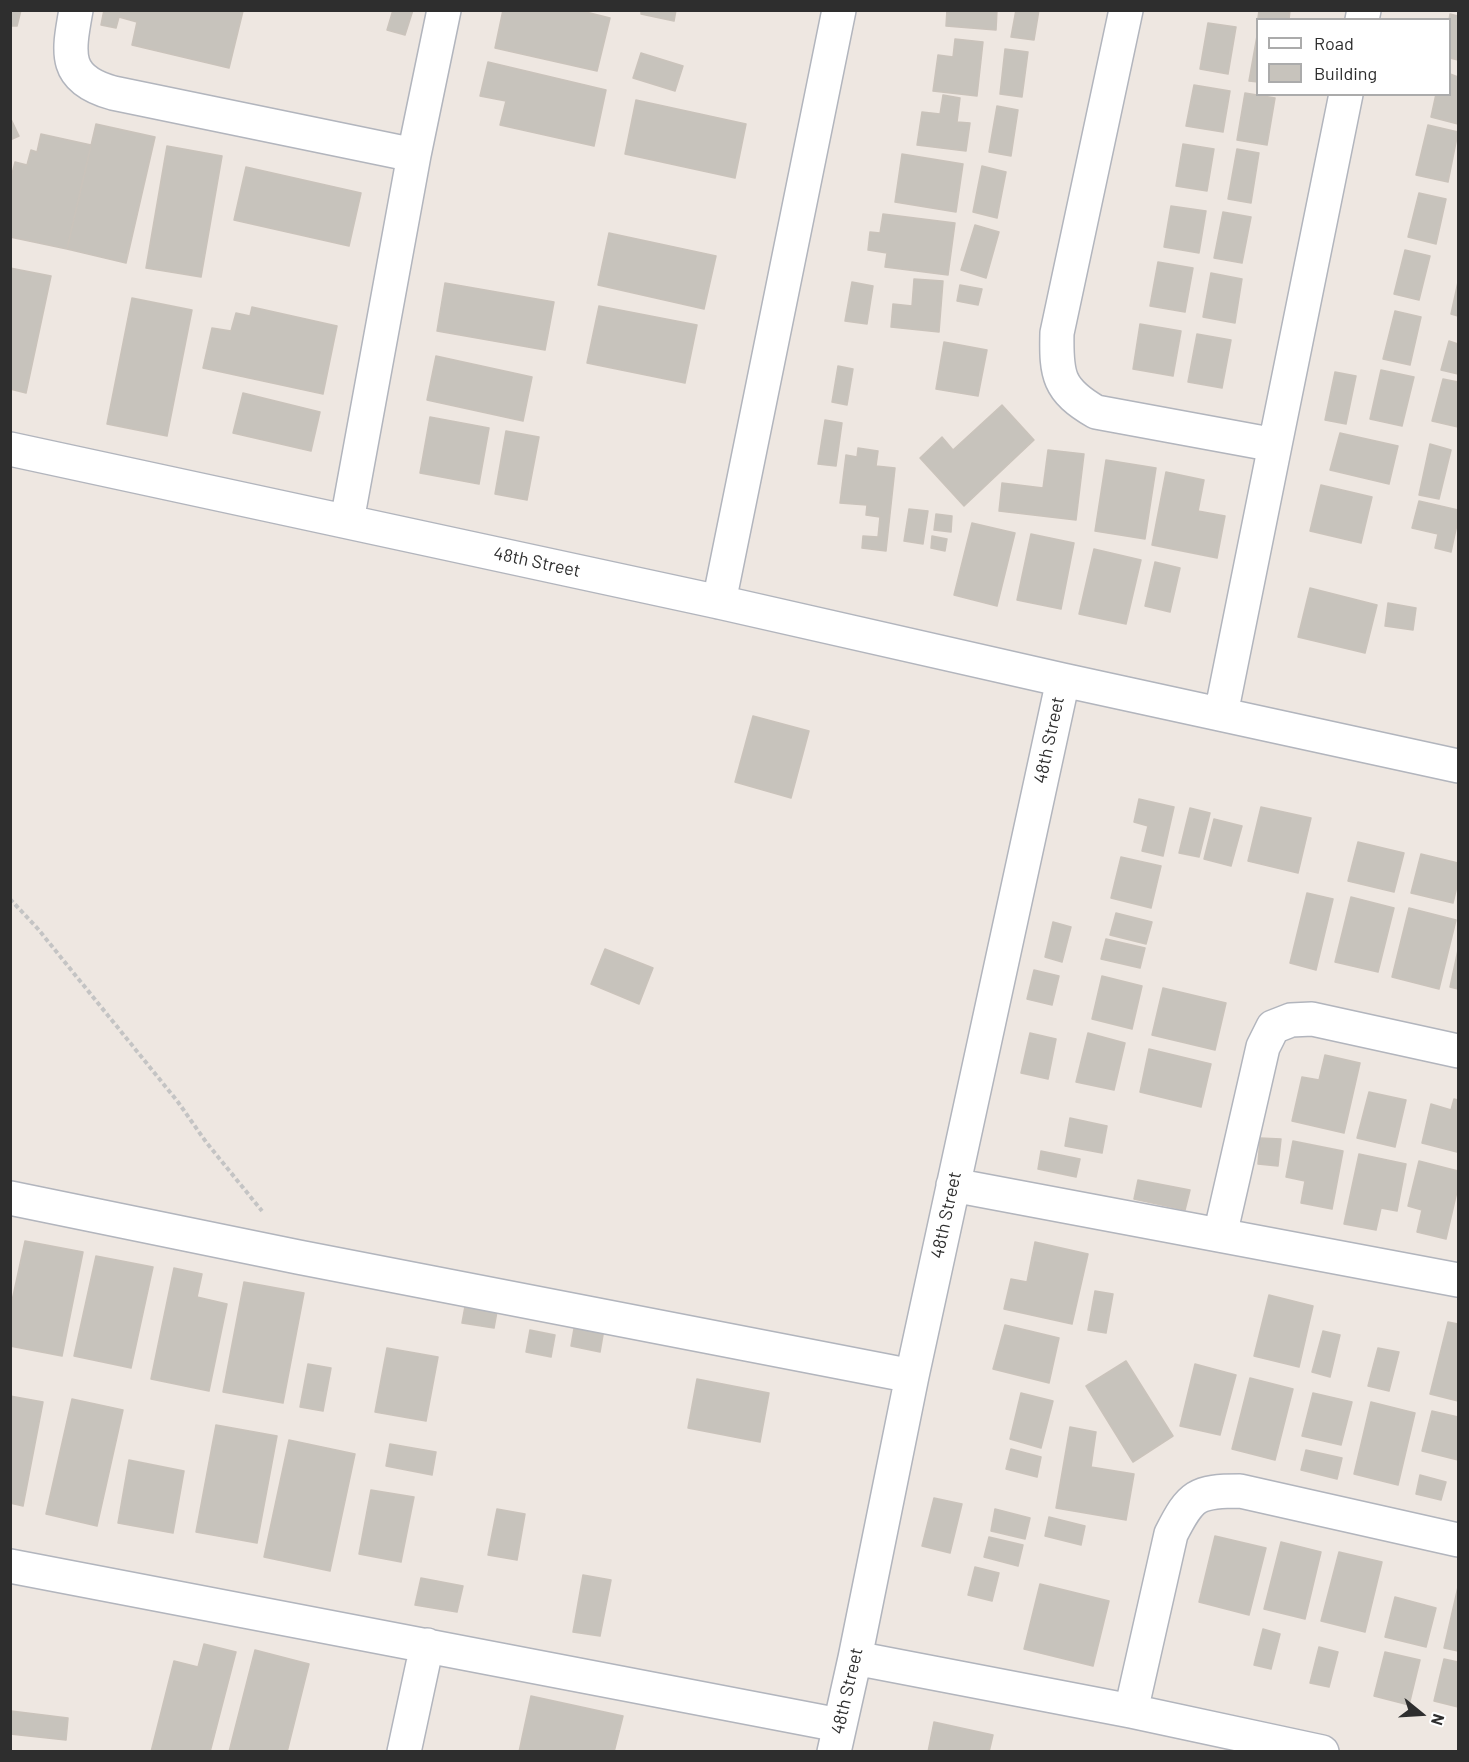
<!DOCTYPE html>
<html>
<head>
<meta charset="utf-8">
<style>
  body { margin:0 }
  #map { position:relative; width:1469px; height:1762px; overflow:hidden; background:#eee7e1; font-family:Barlow,sans-serif }
  canvas { display:block }
  .frame { position:absolute; inset:0; border:12px solid #2e2e2e; pointer-events:none }
  .legend { position:absolute; left:1256px; top:18px; width:195px; height:78px; box-sizing:border-box; background:#fff; border:2px solid #ababab; margin:0; padding:8px 10px; list-style:none; font-size:18px; color:#2e2e2e }
  .legend li { display:flex; align-items:center; gap:12px; height:30px }
  .legend b { width:30px; border:2px solid #ababab }
  .north { position:absolute; left:1391px; top:1684px; width:60px; height:60px; -webkit-text-stroke:4px #fff; paint-order:stroke; rotate:108deg; font-size:16px; font-weight:700; line-height:24px; text-align:center; color:#2e2e2e }
  .north::after { content:''; display:block; margin:auto; width:21px; height:27px; background:#2e2e2e; clip-path:polygon(50% 0,100% 100%,50% 72%,0 100%) }
</style>
</head>
<body>
<div id="map">
<canvas width="1469" height="1762"></canvas>
<div class="frame"></div>
<ul class="legend">
<li><b style="height:8px;background:#fff"></b>Road</li>
<li><b style="height:16px;background:#c7c3bc"></b>Building</li>
</ul>
<div class="north">N</div>
</div>
<script>
const g = document.querySelector('canvas').getContext('2d');
g.lineJoin = 'round';
function fill(path, color) { g.fillStyle = color; g.fill(path, 'evenodd'); }
function stroke(path, color, width, dash) { g.strokeStyle = color; g.lineWidth = width; g.lineCap = dash ? 'butt' : 'round'; g.setLineDash(dash || []); g.stroke(path); }
function label(font, color, halo, rows, align = 'center') {
  g.font = font + ' Barlow,sans-serif'; g.lineWidth = 6; g.setLineDash([]); g.textBaseline = 'middle'; g.strokeStyle = halo; g.fillStyle = color; for (const [text, x, y, turn = 0] of rows) {
    g.save(); g.translate(x, y); g.rotate((+turn || 0) * Math.PI / 180); g.textAlign = isNaN(turn) ? turn : align; if (halo) g.strokeText(text, 0, 0); g.fillText(text, 0, 0); g.restore();
  }
}
const building = new Path2D(`
  M10,10H21L17,26H10Z
  M104,10H240L243,11L229,68L132,45L137,22L119,17L116,28L101,25Z
  M393,10H413L405,35L387,30Z
  M503,10H578L610,18L597,71L495,48Z
  M641,10H676L674,21L641,14Z
  M947,10H997L996,30L946,26Z
  M1016,10H1039L1034,40L1011,37Z
  M1259,10H1290L1289,20L1258,18Z
  M1450,14L1458,16V60L1450,58L1449,20Z
  M1208,23L1236,27L1228,74L1200,69Z
  M1257,36H1258V82L1249,81Z
  M955,39L983,42L977,96L933,91L938,55L953,57Z
  M1005,49L1028,52L1022,97L1000,94Z
  M641,53L683,66L675,91L633,78Z
  M488,62L606,90L594,146L500,125L506,101L480,96Z
  M1450,74L1458,77V124L1431,117L1436,94H1450Z
  M1194,85L1230,91L1223,132L1186,126Z
  M1245,93L1275,98L1267,145L1237,140Z
  M943,95L960,98L957,122L970,123L966,151L917,145L922,112L940,114Z
  M636,100L746,124L735,178L625,154Z
  M997,106L1018,110L1011,156L989,152Z
  M10,117L19,136L10,140Z
  M96,124L155,137L126,263L67,249Z
  M1428,125L1458,132L1448,182L1416,175Z
  M41,134L91,145L67,249L10,237V182L15,162L27,165L31,150L37,152Z
  M1183,144L1214,149L1207,191L1176,186Z
  M167,146L222,156L201,277L146,268Z
  M1237,149L1259,153L1251,203L1228,199Z
  M902,154L963,164L956,212L895,202Z
  M982,166L1006,172L997,218L973,212Z
  M246,167L361,193L349,246L234,220Z
  M1419,193L1446,199L1436,244L1408,237Z
  M1171,206L1206,211L1199,253L1164,247Z
  M1223,212L1251,217L1242,263L1214,258Z
  M883,214L955,223L948,275L885,267L887,253L868,250L870,232L880,233Z
  M975,225L999,232L986,278L961,270Z
  M609,233L716,256L704,309L598,285Z
  M1405,250L1430,256L1419,300L1394,294Z
  M1158,262L1193,268L1185,312L1150,306Z
  M10,268L51,276L26,393L10,389Z
  M1211,273L1242,279L1235,323L1203,317Z
  M914,279L943,281L939,332L891,327L893,304L912,306Z
  M852,282L873,286L867,324L845,321Z
  M1458,282V316L1451,314Z
  M445,283L554,302L545,350L437,331Z
  M960,285L982,289L978,305L957,301Z
  M132,298L192,310L167,436L107,424Z
  M599,306L697,325L685,383L587,363Z
  M252,307L337,326L323,394L203,368L212,328L231,331L236,313L250,316Z
  M1395,311L1421,317L1410,365L1383,359Z
  M1140,324L1181,331L1173,376L1133,369Z
  M1197,334L1231,340L1222,388L1188,382Z
  M1449,341L1458,344V374L1441,370Z
  M944,342L987,350L978,396L936,389Z
  M436,356L532,377L523,421L427,400Z
  M838,366L853,369L847,405L832,402Z
  M1381,370L1414,377L1402,426L1370,419Z
  M1335,372L1356,376L1346,424L1325,420Z
  M1443,379L1458,382V427L1432,421Z
  M243,393L320,412L311,451L233,433Z
  M1002,405L1034,440L964,506L920,458L942,437L953,450Z
  M430,417L489,428L479,484L420,473Z
  M825,420L842,423L836,466L818,464Z
  M506,431L539,437L527,500L495,494Z
  M1340,433L1398,446L1389,484L1330,470Z
  M1430,444L1451,450L1439,499L1419,495Z
  M858,448L878,451L876,466L895,468L886,551L862,548L863,536L878,537L880,517L866,515L867,505L840,503L846,455L857,457Z
  M1048,450L1084,454L1076,520L999,511L1002,483L1043,488Z
  M1106,460L1156,468L1145,539L1095,531Z
  M1166,472L1204,480L1198,511L1225,516L1217,558L1152,545Z
  M1321,485L1372,497L1361,543L1310,531Z
  M1419,501L1458,510V520L1451,552L1435,548L1438,534L1412,528Z
  M909,509L928,511L923,544L904,541Z
  M936,514L952,516L951,532L934,530Z
  M972,523L1015,533L997,606L954,595Z
  M1031,534L1074,543L1061,609L1017,600Z
  M932,536L947,539L945,551L931,548Z
  M1094,549L1141,560L1126,624L1079,614Z
  M1155,562L1180,568L1170,612L1145,606Z
  M1310,588L1377,605L1365,653L1298,637Z
  M1388,603L1416,608L1413,630L1385,626Z
  M753,716L809,731L791,798L735,782Z
  M1139,799L1174,807L1163,856L1142,851L1148,826L1134,822Z
  M1261,807L1311,818L1298,873L1248,861Z
  M1190,808L1210,813L1199,857L1179,853Z
  M1214,819L1242,826L1231,866L1204,859Z
  M1358,842L1404,853L1394,892L1348,881Z
  M1421,854L1458,863V882L1453,903L1411,893Z
  M1121,857L1161,866L1151,908L1111,898Z
  M1307,893L1333,899L1316,970L1290,963Z
  M1351,897L1394,908L1378,972L1335,962Z
  M1409,908L1456,920L1439,989L1392,977Z
  M1116,913L1152,922L1146,944L1110,935Z
  M1053,922L1071,927L1062,962L1045,957Z
  M1106,939L1145,948L1140,968L1101,959Z
  M605,949L653,968L639,1004L591,984Z
  M1458,950V989L1450,987Z
  M1034,970L1059,976L1052,1005L1027,999Z
  M1102,976L1142,986L1132,1029L1092,1019Z
  M1163,988L1226,1003L1215,1050L1152,1035Z
  M1030,1033L1056,1039L1048,1079L1021,1073Z
  M1088,1033L1125,1043L1114,1090L1076,1082Z
  M1149,1049L1211,1064L1201,1107L1140,1092Z
  M1325,1055L1360,1063L1344,1133L1292,1121L1302,1077L1319,1080Z
  M1369,1092L1406,1100L1395,1147L1357,1138Z
  M1454,1099L1458,1100V1145L1457,1152L1422,1143L1431,1104L1451,1110Z
  M1070,1118L1107,1126L1102,1153L1065,1146Z
  M1260,1138L1281,1139L1278,1166L1258,1164Z
  M1293,1141L1343,1151L1332,1209L1301,1203L1305,1181L1286,1177Z
  M1041,1151L1080,1159L1076,1177L1038,1169Z
  M1359,1154L1406,1164L1397,1211L1381,1208L1376,1230L1344,1224Z
  M1419,1161L1458,1171V1187L1446,1239L1417,1232L1422,1210L1408,1206Z
  M1138,1180L1190,1190L1185,1210L1134,1199Z
  M25,1241L83,1252L62,1356L10,1346V1310Z
  M1035,1242L1088,1254L1072,1324L1004,1309L1011,1279L1027,1282Z
  M96,1256L153,1267L131,1368L74,1356Z
  M174,1268L202,1274L197,1297L227,1304L209,1391L151,1379Z
  M244,1282L304,1293L283,1403L223,1392Z
  M1095,1291L1113,1294L1106,1333L1088,1330Z
  M1269,1295L1313,1306L1299,1367L1254,1356Z
  M466,1301L498,1306L494,1328L462,1323Z
  M1448,1322L1458,1324V1401L1430,1394Z
  M575,1323L604,1329L600,1352L571,1346Z
  M1005,1325L1059,1338L1049,1383L993,1369Z
  M530,1330L555,1335L551,1357L526,1352Z
  M1323,1331L1340,1335L1330,1377L1312,1372Z
  M387,1348L438,1357L426,1421L375,1412Z
  M1378,1348L1399,1352L1389,1391L1368,1386Z
  M1126,1361L1173,1436L1133,1462L1086,1386Z
  M308,1364L331,1368L323,1411L300,1407Z
  M1195,1364L1236,1375L1220,1435L1180,1426Z
  M1250,1378L1293,1389L1275,1460L1232,1449Z
  M697,1379L769,1393L760,1442L688,1428Z
  M1021,1393L1053,1401L1041,1448L1010,1439Z
  M1313,1393L1352,1402L1341,1445L1302,1436Z
  M10,1396L43,1402L23,1506L10,1503Z
  M72,1399L123,1410L97,1526L46,1514Z
  M1371,1402L1415,1413L1398,1485L1354,1474Z
  M1432,1411L1458,1417V1460L1422,1451Z
  M216,1425L277,1436L257,1543L196,1532Z
  M1070,1427L1096,1432L1091,1467L1134,1474L1126,1520L1056,1508Z
  M289,1440L355,1454L330,1571L264,1557Z
  M390,1444L436,1452L432,1475L386,1466Z
  M1011,1449L1041,1457L1037,1477L1006,1469Z
  M1306,1450L1342,1458L1337,1479L1301,1470Z
  M129,1460L184,1471L173,1533L118,1523Z
  M1420,1475L1446,1482L1441,1500L1416,1494Z
  M371,1490L414,1497L401,1562L359,1554Z
  M934,1498L962,1504L950,1553L922,1546Z
  M497,1509L525,1514L517,1560L488,1555Z
  M995,1509L1030,1518L1025,1539L991,1531Z
  M1049,1517L1085,1526L1081,1545L1045,1536Z
  M1215,1536L1266,1548L1249,1615L1199,1602Z
  M989,1537L1023,1545L1018,1566L984,1557Z
  M1281,1542L1321,1552L1305,1619L1264,1609Z
  M1339,1552L1382,1562L1365,1632L1321,1621Z
  M975,1567L999,1573L992,1601L968,1595Z
  M583,1575L611,1580L600,1636L573,1632Z
  M421,1578L463,1586L457,1612L415,1605Z
  M1040,1584L1109,1601L1093,1666L1024,1649Z
  M1458,1587V1651L1444,1648Z
  M1395,1597L1436,1608L1426,1647L1385,1637Z
  M1263,1629L1280,1634L1271,1669L1254,1665Z
  M204,1644L236,1652L210,1752H151L174,1661L198,1667Z
  M1319,1647L1338,1652L1329,1687L1310,1683Z
  M255,1650L309,1664L287,1752H229Z
  M1385,1652L1420,1660L1409,1705L1374,1696Z
  M1444,1659L1458,1662V1707L1434,1701Z
  M531,1696L623,1716L614,1752H519Z
  M11,1711L68,1718L66,1740L10,1734Z
  M934,1722L993,1735L989,1752H928Z`);
fill(building, '#c7c3bc');
stroke(building, '#cac3bb', 1.5);
const minor = new Path2D(`
  M76,10C68,54 63,79 113,93L414,155
  M1126,10L1057,333C1056,375 1058,390 1096,412L1275,445L1346,94
  M1362,20L1364,10
  M10,449L719,602L1063,680L1458,766
  M347,521L414,155L444,10
  M719,602L839,10
  M1221,714L1275,445
  M953,1185L1458,1280
  M10,1198L298,1257L912,1376
  M1220,1235L1263,1047L1273,1027L1291,1020L1312,1019L1458,1051
  M10,1566L839,1725
  M855,1658L1131,1711L1322,1752
  M1131,1711L1171,1534C1191,1495 1196,1491 1240,1491L1458,1540
  M404,1752L427,1645
  M834,1752L855,1658L912,1376L1063,680`);
stroke(minor, '#b2b5bd', 36);
stroke(new Path2D(`
  M10,899L38,929L178,1102L206,1142L262,1211`), '#c4c4c4', 4, [4.5, 3]);
stroke(minor, '#fff', 33);
label('18px', '#2e2e2e', '#fff', [
  ["48th Street",537,562,12],
  ["48th Street",1049,740,-78],
  ["48th Street",946,1215,-78],
  ["48th Street",847,1691,-77]
]);
</script>
</body>
</html>
